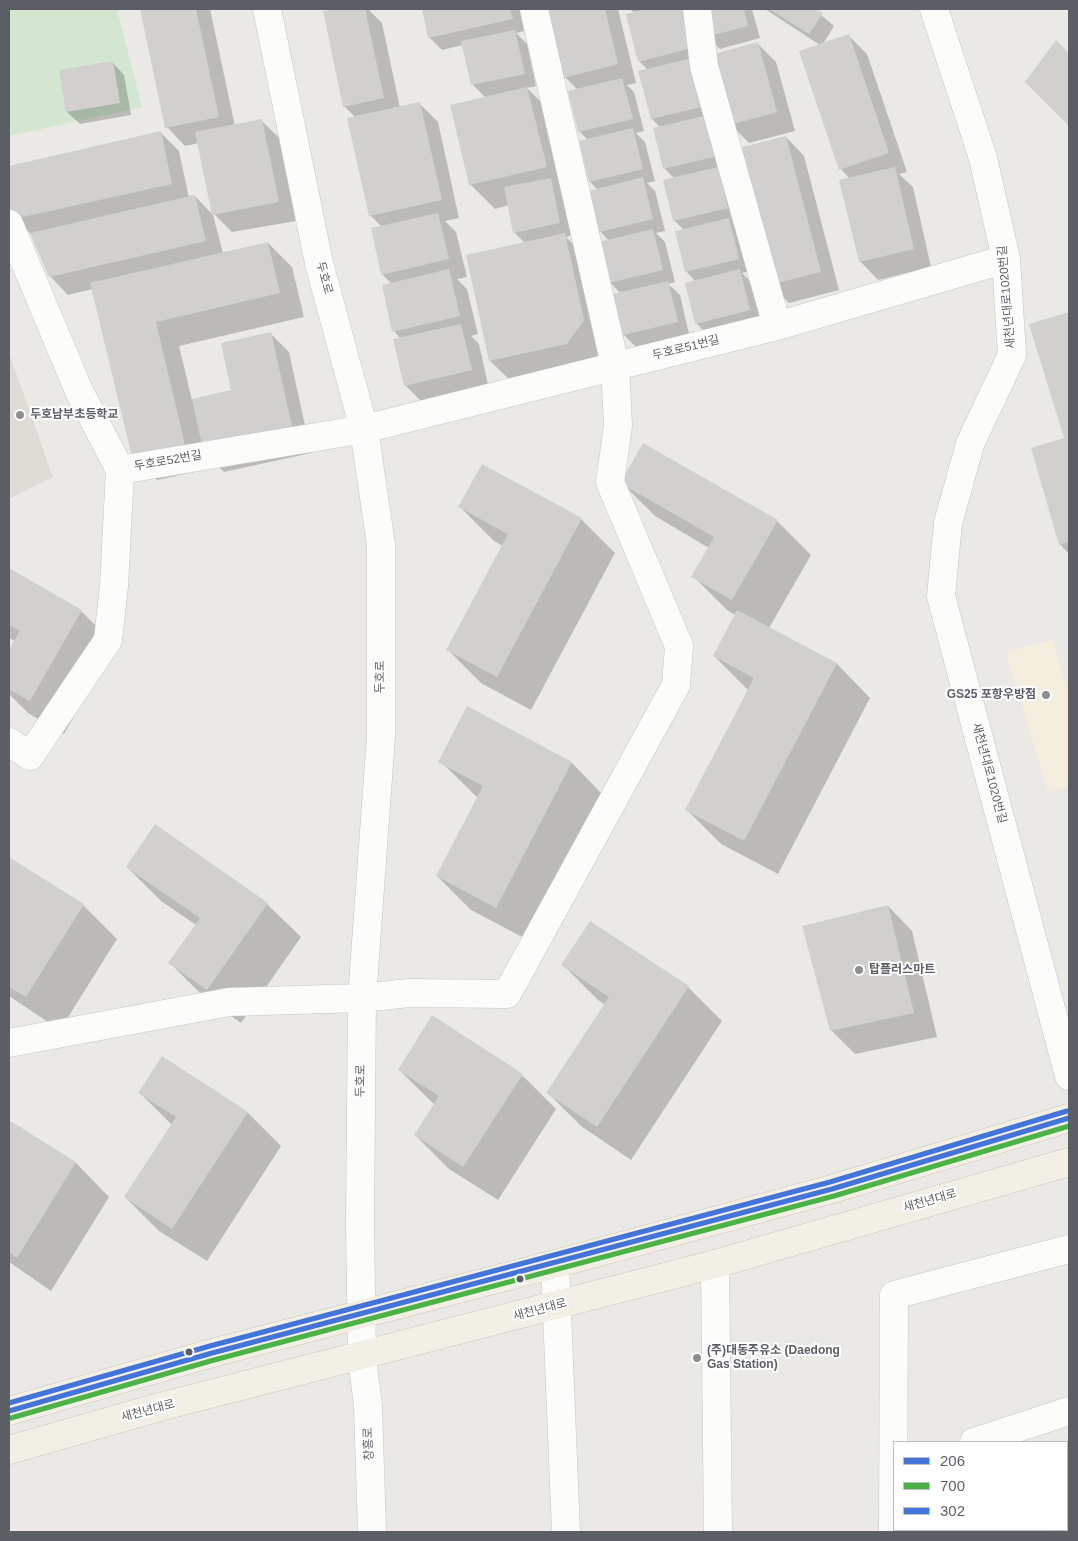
<!DOCTYPE html>
<html>
<head>
<meta charset="utf-8">
<style>
  body { margin:0 }
  #map { position:relative; width:1078px; height:1541px; overflow:hidden; background:#eae9e5; font-family:Helvetica,sans-serif }
  canvas { display:block }
  .frame { position:absolute; inset:0; border:10px solid #5b5f63; pointer-events:none }
  .legend { position:absolute; left:893px; top:1441px; width:175px; height:90px; box-sizing:border-box; background:#fff; border:1px solid #bdbfc1; margin:0; padding:6px 9px; list-style:none; font-size:15px; color:#5b5f63 }
  .legend li { display:flex; align-items:center; gap:10px; height:25px }
  .legend b { width:25px; border:1px solid #bdbfc1 }
</style>
</head>
<body>
<div id="map">
<canvas width="1078" height="1541"></canvas>
<div class="frame"></div>
<ul class="legend">
<li><b style="height:6px;background:#4374d9"></b>206</li>
<li><b style="height:6px;background:#4bb345"></b>700</li>
<li><b style="height:6px;background:#4374d9"></b>302</li>
</ul>
</div>
<script>
const g = document.querySelector('canvas').getContext('2d');
g.lineJoin = 'round';
function fill(path, color) { g.fillStyle = color; g.fill(path, 'evenodd'); }
function stroke(path, color, width, dash) { g.strokeStyle = color; g.lineWidth = width; g.lineCap = dash ? 'butt' : 'round'; g.setLineDash(dash || []); g.stroke(path); }
function label(font, color, halo, rows, align = 'center') {
  g.font = font + ' Helvetica,"Noto Sans KR",sans-serif'; g.lineWidth = 4; g.setLineDash([]); g.textBaseline = 'middle'; g.strokeStyle = halo; g.fillStyle = color; for (const [text, x, y, turn = 0] of rows) {
    g.save(); g.translate(x, y); g.rotate((+turn || 0) * Math.PI / 180); g.textAlign = isNaN(turn) ? turn : align; if (halo) g.strokeText(text, 0, 0); g.fillText(text, 0, 0); g.restore();
  }
}
fill(new Path2D(`
  M1052,639L1069,695V786L1048,792L1006,653Z`), '#f4eede');
fill(new Path2D(`
  M9,353L53,477L9,499Z`), '#dedbd5');
fill(new Path2D(`
  M9,9H117L142,107L9,136Z`), '#d3e6d0');
fill(new Path2D(`
  M142,9H210L235,126L262,121L280,139L296,221L232,232L214,214L199,143L185,146L167,127Z
  M331,9H368L382,23L400,108L420,104L438,122L459,218L445,221L456,232L467,277L457,279L467,289L478,334L471,336L479,344L489,389L424,404L405,385L401,339L394,331L392,284L382,274V227L370,215L356,118L344,106Z
  M423,9L520,10L524,31L516,33L527,44L536,86L527,88L551,112L572,235L566,237L588,259L608,345L592,368L515,385L490,361L525,243L515,233L509,205L495,209L470,184L486,98L472,84L463,45L442,50L429,37Z
  M549,9H618L636,83L627,85L634,92L644,131L636,133L645,142L655,181L647,183L655,191L665,231L656,233L665,242L675,282L668,284L680,295L689,334L636,347L624,335L614,295L621,294L610,282L609,241L600,231L598,190L590,182L580,142L588,140L579,131L578,90L565,77Z
  M630,9H687L740,220L732,222L741,232L751,271L742,273L752,283L762,323L709,336L696,323V282L686,271L684,230L675,221L665,181L675,179L664,168L660,127L652,119L648,70L639,61L634,13Z
  M700,9H752L760,38L720,49L707,36Z
  M765,9H814L834,26L823,44L848,35L867,54L907,172L899,174L913,187L931,267L878,280L860,261L850,179L841,169L820,45Z
  M1056,42L1069,55V124L1027,82Z
  M757,43L776,62L795,131L749,143L731,125Z
  M112,62L124,75L131,115L80,124L67,112L60,71Z
  M160,132L179,151L189,198L195,196L213,215L223,253L268,243L292,267L304,317L179,346L192,400L232,391L271,334L289,352L311,453L224,472L204,452L208,469L157,480L133,456L93,289L68,295L50,276L32,235L15,218L9,203V167Z
  M786,137L804,156L839,290L789,303L770,284Z
  M1069,313V554L1060,544L1065,439L1031,324Z
  M621,482L777,521L811,555L769,628L837,664L870,698L778,874L721,844L687,810L748,690L714,656L735,615L727,610L693,576L709,548L655,516Z
  M460,507L581,519L615,553L531,710L481,683L448,650L503,546L494,541Z
  M9,570L81,611L115,645L64,734L28,713L9,694V653L15,641L9,638Z
  M468,708L572,763L605,797L530,941L471,910L437,876L478,798L440,761Z
  M9,858L83,905L117,939L60,1030L9,996Z
  M127,867L267,904L301,937L241,1023L204,997L170,963L196,925L161,901Z
  M888,906L912,931L937,1037L855,1054L831,1030Z
  M591,923L688,987L722,1021L631,1160L581,1126L548,1093L605,1005L597,999L563,965Z
  M399,1070L522,1075L556,1109L498,1200L449,1169L415,1135L435,1105Z
  M140,1093L248,1113L281,1146L207,1261L159,1231L125,1197L172,1125Z
  M9,1121L76,1163L109,1197L51,1291L9,1262Z`), '#0003');
fill(new Path2D(`
  M140,9H196L219,117L165,128Z
  M335,9H365L384,98L343,107L323,11Z
  M422,9H510L513,19L428,38Z
  M547,9H605L618,64L563,78Z
  M646,9H682L692,48L638,62L626,14Z
  M699,9H744L748,26L706,37Z
  M769,9H817L823,13L809,34Z
  M515,30L525,74L471,85L461,41Z
  M849,34L889,153L839,170L799,51Z
  M1056,40L1069,53V126L1025,82Z
  M758,42L777,112L730,125L710,55Z
  M693,58L705,106L651,119L638,71Z
  M113,61L120,103L66,112L59,70Z
  M622,78L633,119L578,132L568,91Z
  M527,87L547,167L469,185L450,105Z
  M420,102L442,200L369,216L347,118Z
  M708,115L718,156L663,169L653,128Z
  M262,119L279,202L212,215L195,132Z
  M633,128L643,169L589,182L579,141Z
  M161,131L172,184L14,219L9,206V166Z
  M786,136L821,272L769,285L735,149Z
  M718,167L728,208L673,221L663,180Z
  M895,167L914,249L859,262L839,180Z
  M643,177L653,219L599,232L589,191Z
  M551,178L560,223L513,233L504,187Z
  M195,195L206,241L49,277L30,233Z
  M438,213L449,259L381,275L371,228Z
  M729,218L739,259L685,272L675,231Z
  M653,229L663,270L608,283L599,242Z
  M565,233L584,320L567,344L489,361L466,255Z
  M268,242L280,293L156,322L185,445L132,457L90,283Z
  M449,269L460,316L392,332L382,285Z
  M740,269L750,310L695,324L685,283Z
  M668,281L678,322L623,335L613,294Z
  M1069,312V542L1059,545L1031,448L1064,438L1029,324Z
  M461,324L472,370L404,386L393,339Z
  M271,332L294,435L204,454L192,399L231,390L221,343Z
  M643,443L778,520L732,600L691,577L714,537L620,483Z
  M482,464L582,518L497,677L446,650L508,534L458,507Z
  M9,568L82,610L30,701L9,689V650L20,631L9,625Z
  M737,610L837,663L744,841L685,810L754,678L713,656Z
  M467,706L572,762L496,908L436,876L483,786L438,762Z
  M155,824L268,903L207,990L168,963L200,918L126,867Z
  M9,857L84,904L26,997L9,987Z
  M888,905L914,1013L830,1031L802,926Z
  M590,921L689,986L597,1127L546,1093L609,997L561,965Z
  M432,1015L523,1074L463,1167L414,1135L439,1096L398,1070Z
  M162,1056L248,1112L172,1229L124,1197L176,1117L138,1093Z
  M9,1120L76,1162L17,1258L9,1252Z`), '#d1d0ce');
const minor = new Path2D(`
  M267,9L319,263L364,429L381,545V736L362,998L360,1225L362,1357L368,1406L372,1532
  M697,9L704,66L777,326
  M934,9L983,158L1006,259L1012,355L970,444L948,523L941,596L1069,1076
  M9,224L79,391L120,470L364,429L777,326L1006,259
  M9,742L30,756L108,640L114,586L120,470
  M9,1043L229,1002L362,998L409,993L507,994L676,685L679,646L610,482L618,426L615,365L534,9
  M555,1264L566,1532
  M715,1264L718,1532
  M974,1442L1069,1411
  M893,1532L894,1295L1069,1249`);
const major = new Path2D(`
  M9,1411L212,1353L555,1264L832,1189L1069,1118
  M9,1450L156,1408L715,1264L1069,1162`);
stroke(minor, '#c6c6c6', 29);
stroke(major, '#d1c7b4', 29);
stroke(minor, '#fcfcfb', 28);
stroke(major, '#f2efe7', 28);
stroke(new Path2D(`
  M9,1411L212,1353L832,1189L1069,1118`), '#4374d9', 5);
stroke(new Path2D(`
  M11,1418L214,1360L834,1196L1069,1126`), '#4bb345', 5);
stroke(new Path2D(`
  M9,1403L210,1346L830,1182L1067,1111`), '#4374d9', 5);
for (const [x, y, r, color] of [
  [20,415,5,"#8d8f90"],
  [1046,695,5,"#8d8f90"],
  [859,970,5,"#8d8f90"],
  [520,1279,4.5,"#5b5f63"],
  [189,1352,4.5,"#5b5f63"],
  [697,1358,5,"#8d8f90"]
]) { const dot = new Path2D(); dot.arc(x, y, r, 0, 2 * Math.PI); g.fillStyle = color; g.fill(dot); stroke(dot, '#fff', 2); }
label('12px', '#5b5f63', '#fff', [
  ["두호로",324,278,75],
  ["새천년대로1020번길",1007,297,-95],
  ["두호로51번길",686,348,-14],
  ["두호로52번길",168,461,-10],
  ["두호로",381,677,-90],
  ["새천년대로1020번길",989,773,75],
  ["두호로",361,1081,-89],
  ["새천년대로",930,1201,-16],
  ["새천년대로",540,1310,-15],
  ["새천년대로",148,1411,-15],
  ["창흥로",369,1444,-92]
]);
label('bold 12px', '#5b5f63', '#fff', [
  ["두호남부초등학교",30,415],
  ["GS25 포항우방점",1036,695,"right"],
  ["탑플러스마트",869,970],
  ["(주)대동주유소 (Daedong",707,1351],
  ["Gas Station)",707,1365]
], 'left');
</script>
</body>
</html>
